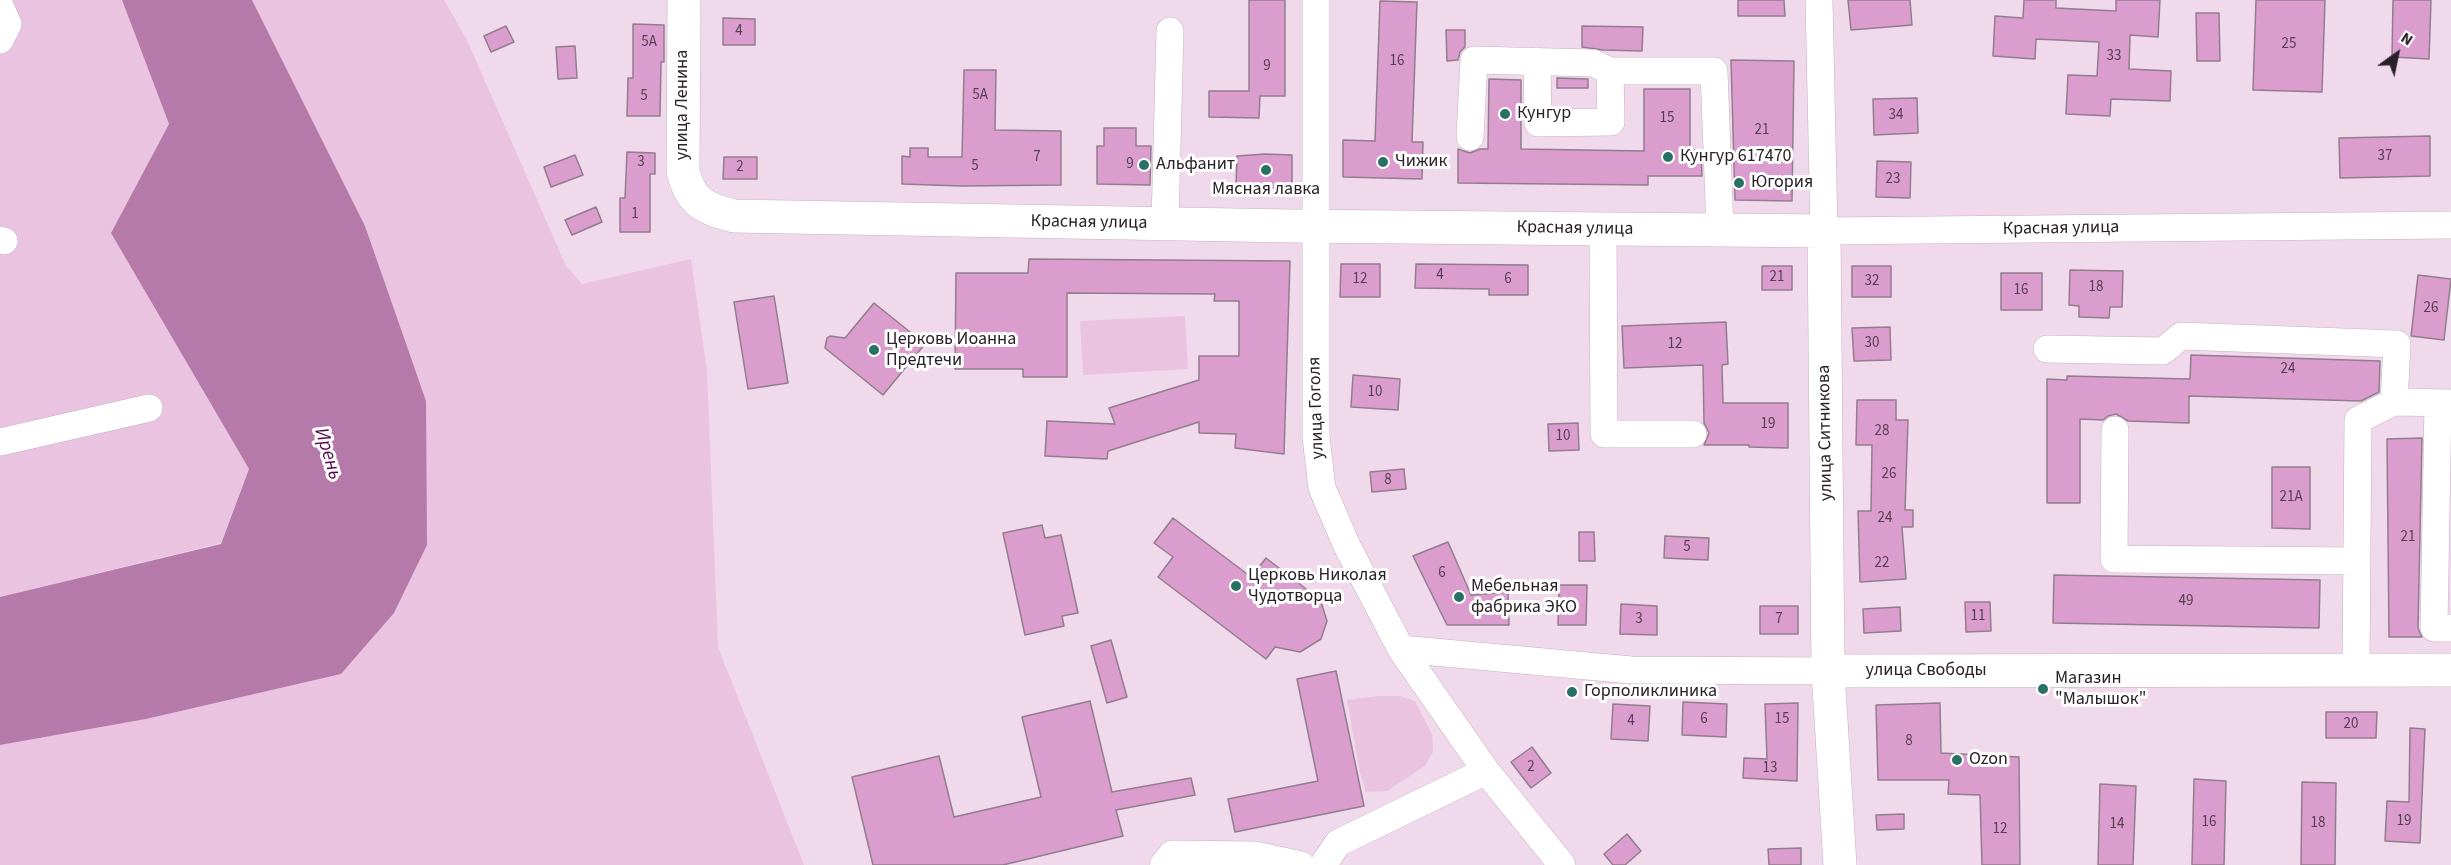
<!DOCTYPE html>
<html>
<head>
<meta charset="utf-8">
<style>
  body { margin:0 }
  #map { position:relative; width:2451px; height:865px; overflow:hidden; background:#f0d9ea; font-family:"Source Sans 3",sans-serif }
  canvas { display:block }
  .north { position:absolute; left:2367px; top:24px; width:60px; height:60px; -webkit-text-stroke:4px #fff; paint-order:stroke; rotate:33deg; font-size:16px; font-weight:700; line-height:24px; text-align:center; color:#292127 }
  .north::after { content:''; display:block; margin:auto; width:21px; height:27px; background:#292127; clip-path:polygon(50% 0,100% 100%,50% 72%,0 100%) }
</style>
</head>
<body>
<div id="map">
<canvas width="2451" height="865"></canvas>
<div class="north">N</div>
</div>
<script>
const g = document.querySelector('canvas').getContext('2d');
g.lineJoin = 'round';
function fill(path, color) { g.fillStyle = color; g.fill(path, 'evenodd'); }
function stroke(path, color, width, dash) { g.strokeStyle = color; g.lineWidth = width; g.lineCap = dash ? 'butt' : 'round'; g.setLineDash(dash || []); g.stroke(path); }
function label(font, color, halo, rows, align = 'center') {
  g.font = font + ' "Source Sans 3",sans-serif'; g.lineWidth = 6; g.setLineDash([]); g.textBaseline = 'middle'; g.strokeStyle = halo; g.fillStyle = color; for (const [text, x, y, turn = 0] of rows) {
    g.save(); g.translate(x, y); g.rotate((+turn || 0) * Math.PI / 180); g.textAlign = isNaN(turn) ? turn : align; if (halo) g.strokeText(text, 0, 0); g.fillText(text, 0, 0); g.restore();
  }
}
fill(new Path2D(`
  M0,0H122L169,124L112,233L249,469L221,543L0,597Z
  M252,0H444L467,40L566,266L582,284L691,259L707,371L718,647L804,865H0V745L146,719L341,674L394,613L427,545L365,226Z
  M1185,316L1188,369L1083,375L1080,321Z
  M1378,696H1400L1415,701L1432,734L1433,752L1425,766L1387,791L1366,792L1360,773L1347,700Z`), '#e9c3e0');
fill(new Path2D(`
  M122,0H252L365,226L426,401L427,545L394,613L341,674L146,719L0,745V597L221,544L249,469L111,233L169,124Z`), '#b57aa9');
const building = new Path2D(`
  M1249,0H1285V96H1260L1259,118L1209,117V91H1249Z
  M1738,0H1784L1785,16H1738Z
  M1848,0H1910L1912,25L1851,30Z
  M2024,0H2056V8L2116,11V0H2160L2158,37L2130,35L2129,69L2171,71L2170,101L2111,99L2110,116L2066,114L2068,75L2097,76L2099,42L2036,39L2035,59L1993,56L1995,16L2023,18Z
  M2256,0H2325L2322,92L2253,90Z
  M2393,0H2431L2429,59L2392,57Z
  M1380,1L1417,2L1412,142H1423L1422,179L1343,177V140L1375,141Z
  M2196,13H2219L2220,61H2197Z
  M723,18L755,19V45H723Z
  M633,24L664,25V62H661L660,116H627L628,78H633Z
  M506,26L514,42L491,52L484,36Z
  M1582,26L1643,27L1642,51L1603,50L1582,47Z
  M1446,30H1465V47L1460,52L1458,60L1447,61Z
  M575,46L577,78L558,79L556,47Z
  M1731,60L1794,61L1792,201L1735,200Z
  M964,70H996L995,130L1061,131V185L961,186L902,184V156L910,157V148H928V157H962Z
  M1557,78L1588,79V88H1557Z
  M1489,79L1521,80V149L1644,151V89H1690V150H1701L1702,176H1648V185L1458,183V149L1470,153L1480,149H1488Z
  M1917,98L1918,133L1874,135L1873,99Z
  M1104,128H1136V146H1151L1150,185L1097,184V146H1104Z
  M2430,136V176L2340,178L2339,138Z
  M627,152L655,153V174H650V232H620V198H625Z
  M1265,154L1292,155V188L1236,187L1237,156Z
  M575,155L583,175L551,187L544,167Z
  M724,157H757V179H723Z
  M1877,161L1911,162L1910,198L1876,197Z
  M596,207L602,222L572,235L565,220Z
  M1029,259L1290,261L1284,454L1235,448L1236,434L1199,433V422L1108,451L1107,459L1045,456L1047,421L1115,424L1109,408L1199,380V356H1239V301H1214L1215,294L1067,293V377H1023V369H955L956,273H1028Z
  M1341,264H1380V297H1340Z
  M1416,264L1528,265V295H1489V289L1415,288Z
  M1762,266H1792V290H1762Z
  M1852,266H1891V297H1852Z
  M2070,270L2123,271L2122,307H2110L2109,318L2079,317V306L2069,305Z
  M2001,273H2042V310H2001Z
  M2418,275L2451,279L2444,340L2411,336Z
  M774,296L788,383L748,389L734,302Z
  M874,303L925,344L883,395L825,348L827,338L830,336L845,338Z
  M1726,322L1728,364L1722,365L1723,403H1788V448L1749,447V445H1704L1709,433L1704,423L1703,365L1624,368L1622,326Z
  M1890,327L1891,360L1854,361L1852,328Z
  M2191,355L2380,361L2379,392L2361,401L2189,396V423L2128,421L2116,414L2108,416L2103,420L2080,419V503H2047V379L2067,380V376L2190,379Z
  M1353,375L1400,379L1398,410L1351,407Z
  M1857,400H1896V420H1908L1905,510H1913V527H1902L1906,579L1860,582L1858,511H1871L1872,445H1856Z
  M1578,423L1579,450L1549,451L1548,424Z
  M2422,438L2418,628L2422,637H2389L2387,439Z
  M2272,467H2310V529L2272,528Z
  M1404,469L1406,489L1372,492L1370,472Z
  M1173,518L1251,577L1266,558L1314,595L1321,602L1327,621L1321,639L1300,652L1275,647L1266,659L1158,577L1173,557L1154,543Z
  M1042,525L1045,538L1061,535L1078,613L1062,616L1064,626L1025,635L1003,533Z
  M1579,532H1594L1595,561H1579Z
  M1665,536L1709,538L1708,560L1664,558Z
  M1448,542L1471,595L1508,592L1509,625H1447L1413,556Z
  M2054,575L2320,580L2319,628L2053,623Z
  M1559,585H1587L1586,625H1558Z
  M1965,602H1990L1991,631L1966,632Z
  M1621,604L1657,606V635L1620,634Z
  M1760,606H1798V634H1760Z
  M1900,607L1901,631L1864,633L1863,609Z
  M1111,640L1127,697L1107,703L1091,646Z
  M1336,671L1364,806L1235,832L1228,799L1318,781L1297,679Z
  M1090,701L1112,792L1191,778L1195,795L1116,810L1123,836L1003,865H873L852,777L939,756L954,817L1041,797L1022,717Z
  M1683,702L1727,704L1726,737L1682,735Z
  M1798,703L1797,781L1743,778L1744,758L1767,759L1765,704Z
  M1940,703L1941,753L2019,757L2020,865H1982L1980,795L1948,794L1949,780H1878L1876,705Z
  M1613,704L1650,706L1648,741L1611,739Z
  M2326,712H2377L2376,738H2326Z
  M2410,728L2425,729L2420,843L2385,841L2387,801L2409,802Z
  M1532,747L1551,773L1531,788L1511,762Z
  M2194,779L2226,781L2224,865H2192Z
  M2302,782L2336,783L2335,865H2301Z
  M2100,784L2136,786L2133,865H2098Z
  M1904,814V829L1877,830L1876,815Z
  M1627,834L1641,851L1625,865H1613L1604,854Z
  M1801,848V865H1769L1768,849Z`);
fill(building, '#da9dce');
stroke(building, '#927d8d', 1.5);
const minor = new Path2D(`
  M1316,0V437L1322,488L1347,546L1401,649L1486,771L1562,865
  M1819,0L1824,231L2451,225
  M0,6L8,24L0,40
  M1537,61L1538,123L1611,122L1610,71
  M1470,137L1474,60L1593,63L1610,71H1714L1720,230
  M1165,224L1170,31
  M1603,229L1604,434H1693
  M0,240L4,241
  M2047,349L2163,351L2181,336L2397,344L2394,402L2451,403
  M2438,403L2434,628H2451
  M2115,430L2114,559L2357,561
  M0,442L149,408
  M1401,649L1631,670L1828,671
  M2356,670L2358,420L2394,402
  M1163,865L1172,854L1255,855L1301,865
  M1323,865L1338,843L1486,771`);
const major = new Path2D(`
  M684,0L683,171C690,202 705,209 734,216L1292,226L1824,231L1828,671L1840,865
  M1828,671L2451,670`);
stroke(minor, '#c6b0c1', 28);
stroke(major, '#c6b0c1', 34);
stroke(minor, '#fff', 27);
stroke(major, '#fff', 33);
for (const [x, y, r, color] of [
  [1505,114,6,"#297067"],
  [1668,157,6,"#297067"],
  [1383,162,6,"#297067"],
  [1144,165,6,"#297067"],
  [1266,170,6,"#297067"],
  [1739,183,6,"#297067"],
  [874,350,6,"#297067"],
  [1236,586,6,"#297067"],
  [1459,597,6,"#297067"],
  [2043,689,6,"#297067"],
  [1572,692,6,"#297067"],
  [1957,760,6,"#297067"]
]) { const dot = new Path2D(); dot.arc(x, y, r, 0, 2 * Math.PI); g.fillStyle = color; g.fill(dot); stroke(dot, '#fff', 2); }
label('15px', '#554051', null, [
  ["4",739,32],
  ["5А",649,43],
  ["25",2289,45],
  ["33",2114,57],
  ["16",1397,62],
  ["9",1267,67],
  ["5А",980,96],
  ["5",644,97],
  ["34",1896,116],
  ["15",1667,119],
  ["21",1762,131],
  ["37",2385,157],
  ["7",1037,158],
  ["3",641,163],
  ["9",1130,165],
  ["5",975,167],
  ["2",740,168],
  ["23",1893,180],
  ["1",635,215],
  ["4",1440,276],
  ["21",1777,278],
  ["12",1360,280],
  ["6",1508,280],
  ["32",1872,282],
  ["18",2096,288],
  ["16",2021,291],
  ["26",2431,309],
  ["30",1872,344],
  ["12",1675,345],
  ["24",2288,370],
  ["10",1375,393],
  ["19",1768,425],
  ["28",1882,432],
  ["10",1563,437],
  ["26",1889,475],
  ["8",1388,481],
  ["21А",2291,498],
  ["24",1885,519],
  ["21",2408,538],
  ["5",1687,548],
  ["22",1882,564],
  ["6",1442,574],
  ["49",2186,602],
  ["11",1978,617],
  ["3",1639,620],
  ["7",1779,620],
  ["6",1704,720],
  ["15",1782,720],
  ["4",1631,722],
  ["20",2351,725],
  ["8",1909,742],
  ["2",1531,768],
  ["13",1770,769],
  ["19",2404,822],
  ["16",2209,823],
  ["18",2318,824],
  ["14",2117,825],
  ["12",2000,830]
]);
label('18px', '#292127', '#fff', [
  ["улица Ленина",683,105,-90],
  ["Красная улица",1089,223,1],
  ["Красная улица",1575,229,1],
  ["Красная улица",2061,229,-1],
  ["улица Гоголя",1317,408,-92],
  ["улица Ситникова",1826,433,-91],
  ["улица Свободы",1926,671]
]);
label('18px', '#292127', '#fff', [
  ["Кунгур",1517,114],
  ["Кунгур 617470",1680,157],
  ["Чижик",1395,162],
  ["Альфанит",1156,165],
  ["Югория",1751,183],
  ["Мясная лавка",1266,190,"center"],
  ["Церковь Иоанна",886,340],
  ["Предтечи",886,361],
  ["Церковь Николая",1248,576],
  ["Чудотворца",1248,597],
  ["Мебельная",1471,587],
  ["фабрика ЭКО",1471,608],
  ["Магазин",2055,679],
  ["\"Малышок\"",2055,700],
  ["Горполиклиника",1584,692],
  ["Ozon",1969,760]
], 'left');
label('italic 20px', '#53094a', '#fff', [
  ["Ирень",327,454,73]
]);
</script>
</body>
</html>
